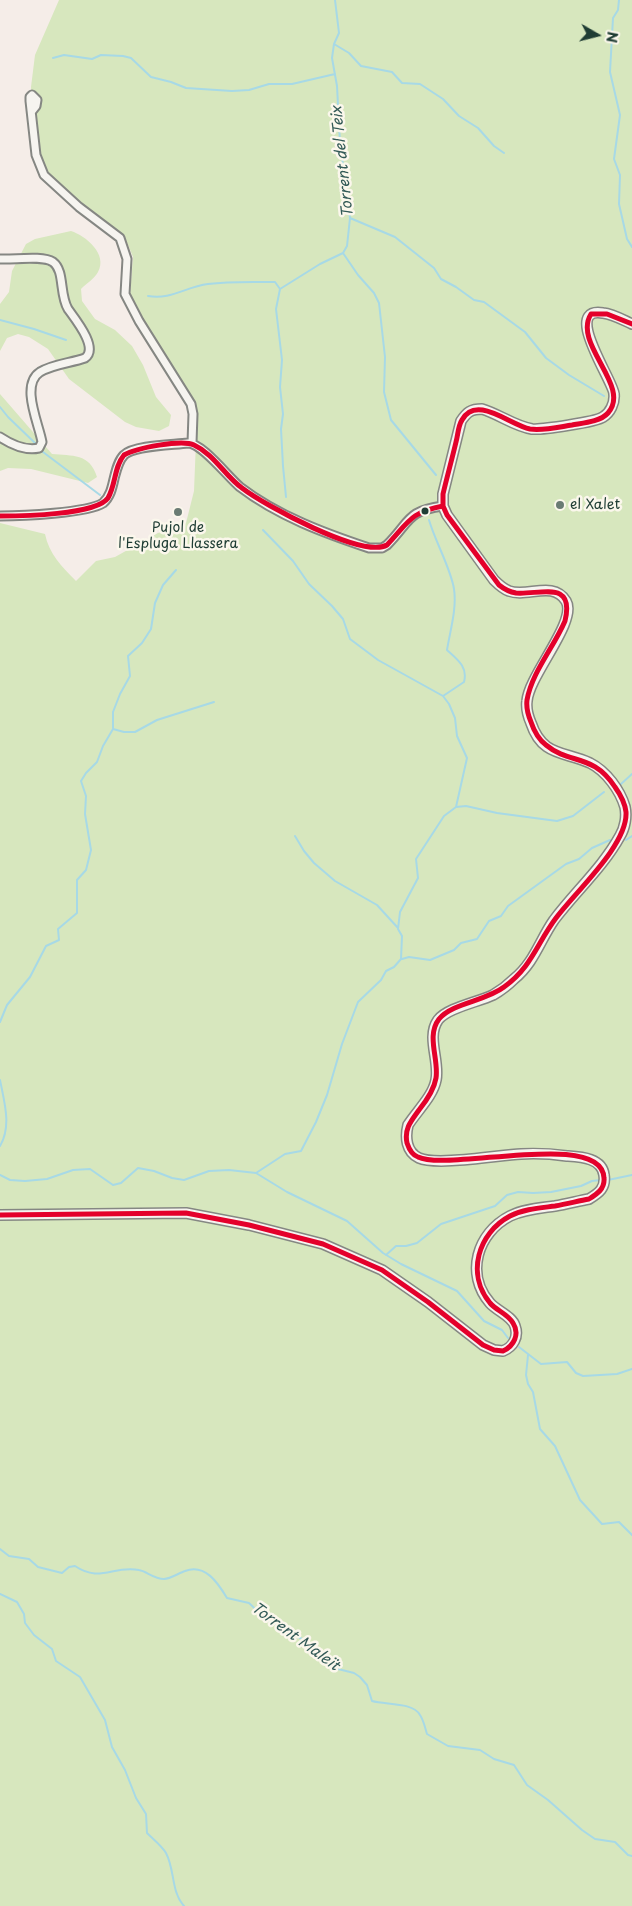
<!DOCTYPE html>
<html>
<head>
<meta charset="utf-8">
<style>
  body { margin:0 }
  #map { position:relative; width:632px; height:1906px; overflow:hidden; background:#f5ede8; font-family:"Playpen Sans",sans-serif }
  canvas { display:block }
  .north { position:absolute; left:572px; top:10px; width:50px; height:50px; -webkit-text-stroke:4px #fbf7ec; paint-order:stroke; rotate:98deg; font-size:14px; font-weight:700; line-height:20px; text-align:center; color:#1f3d34 }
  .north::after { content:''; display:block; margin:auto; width:18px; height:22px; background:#1f3d34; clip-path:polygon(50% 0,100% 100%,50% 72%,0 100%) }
</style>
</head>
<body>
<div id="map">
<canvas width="632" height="1906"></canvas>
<div class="north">N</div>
</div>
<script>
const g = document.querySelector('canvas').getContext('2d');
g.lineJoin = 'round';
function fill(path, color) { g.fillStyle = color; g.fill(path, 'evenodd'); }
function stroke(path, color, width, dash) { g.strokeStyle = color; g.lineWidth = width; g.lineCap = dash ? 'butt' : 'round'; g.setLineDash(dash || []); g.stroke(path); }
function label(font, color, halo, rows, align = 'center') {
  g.font = font + ' "Playpen Sans",sans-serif'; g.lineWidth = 5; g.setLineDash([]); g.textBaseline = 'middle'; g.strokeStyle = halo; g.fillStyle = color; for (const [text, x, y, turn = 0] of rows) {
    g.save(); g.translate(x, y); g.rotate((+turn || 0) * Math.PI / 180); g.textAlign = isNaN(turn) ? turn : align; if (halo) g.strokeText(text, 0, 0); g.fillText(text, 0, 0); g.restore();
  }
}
fill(new Path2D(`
  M59,0H632V1906H0V523L45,534C49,554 62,567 76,581L96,561L115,557L158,533L186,523L194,491L196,441L193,410L130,295L133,257L124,235L89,211L46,174L34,141L31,87L35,55Z
  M71,231C86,236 108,254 98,272C95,278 86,284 81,289L82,301L95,319L115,330L132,346L143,365L156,397L171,415L169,426L159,431L136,427L125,422L69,379L48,349L29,337L18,334L7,338L0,351V304L9,292L12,271L26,244L35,239Z
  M0,394L52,454C72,456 90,453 97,477L88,483L31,469L8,468L0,471Z`), '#d7e7be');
stroke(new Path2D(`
  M335,0L339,33L334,44L332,58L337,86L340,143L350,218L347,246L343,253L358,275L374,293L379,303L385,357L384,392L391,420L436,475
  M619,0L618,10L613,18L610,72L620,115L614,159L620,175L619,204L627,239L632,247
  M334,44L349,53L361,66L392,72L402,83L420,84L443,99L459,116L478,128L494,146L504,153
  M53,58L64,55L92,59L101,55L123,56L131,58L151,77L171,82L186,88L232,91L249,90L269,84H292L335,74
  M350,218L395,237L434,268L441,279L456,287L474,300L484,302L525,332L546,358L569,375L604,396
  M148,296C171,300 185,287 208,284C230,281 253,282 275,282L280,289
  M0,320L34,329L66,340
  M0,407L8,417L35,443
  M43,452L100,495
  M286,497L283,466L281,429L283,414L280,387L282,360L276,309L280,289L320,264L343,253
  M429,520C435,541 451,569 454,589C457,609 450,631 447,650C458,660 468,667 464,682L443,696
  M263,530L293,561L309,584L332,606L343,619L350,639L378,660L443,696L449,704L455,718L457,736L467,758L456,807
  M113,728V712L120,694L130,676L128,656L142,643L151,629L155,603L163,585L176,570
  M621,784L632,774
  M295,836L304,851L314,863L335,881L377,905L398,928
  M626,840L632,836
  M402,959L409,957L430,960L454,950L461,943L477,939L489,921L501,916L508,906L566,864L579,859L592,848L610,840
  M0,1022L7,1005L30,977L46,946L59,940L58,929L77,913V880L86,870L91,850L85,814L86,796L81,781L86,773L97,762L103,746L113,729L124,732H135L157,720L214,702
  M0,1080C4,1101 12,1126 0,1146
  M256,1173L285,1154L301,1151L316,1122L327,1095L342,1044L358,1002L381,980L386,971L394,967L401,959L402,936L398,929L400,912L418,878L416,859L444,816L456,807L466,806L497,813L557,821L573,816L604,792
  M0,1175L10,1180L25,1181L47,1179L73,1170L90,1169L113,1185L121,1183L138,1168L154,1171L172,1178L184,1180L209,1171L229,1170L256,1173L287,1192L347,1221L383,1253L401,1264L457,1291L484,1321L502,1330L508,1338
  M608,1180L632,1175
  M386,1255L396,1246H406L417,1243L441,1224L495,1206L507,1195L518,1192L533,1193L551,1192L581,1186L592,1181L601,1180
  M519,1347L541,1364L567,1362L576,1373L583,1376L617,1374L632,1369
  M528,1355L526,1375L528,1384L533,1392L540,1429L555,1446L580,1500L602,1524L619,1522L632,1535
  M0,1549L9,1556L29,1559L38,1567L62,1573L69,1567L75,1566C100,1583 113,1565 139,1570C146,1571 154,1579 164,1579C170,1579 179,1573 185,1571C205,1563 218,1583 227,1598L249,1603L267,1620L302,1639L334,1668L354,1673L360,1677L367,1685L372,1701C386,1705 413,1702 420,1715C424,1721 425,1728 427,1734L448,1746L480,1750L494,1759L514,1765L527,1785L548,1800L582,1830L595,1839L615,1842L628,1855L632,1856
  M0,1594L17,1602L24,1614L25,1623L34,1635L52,1649L56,1661L80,1677L105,1720L112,1747L125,1770L136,1798L146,1814L147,1833C153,1839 162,1846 166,1853C175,1870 171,1892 184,1906`), '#a7d9e6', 2);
const minor = new Path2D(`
  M32,111L36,106L37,100L32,95L30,97V101L36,155L44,175L79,207L120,238L127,259L125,294L139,321L191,404L193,414L192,443
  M0,259C14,260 42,255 53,262C65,271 59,294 68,309C75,319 99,348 85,358C71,363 53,364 40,372C20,385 39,424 42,442L39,448C25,451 12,445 0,437
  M0,516C21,516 88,513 103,503C110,497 112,488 114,479C116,471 118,461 124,455C135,445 173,445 188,443C202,443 228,477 240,487C278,516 324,533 369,548H382L387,545C411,521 406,511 443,506`);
const tertiary = new Path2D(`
  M0,1215L186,1213L249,1225L323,1244L382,1270L428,1302L483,1345L494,1350L503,1351C513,1347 519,1337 515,1326C512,1316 497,1311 490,1303C465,1274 477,1233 510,1216C524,1209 541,1208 555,1206C567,1204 578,1201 589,1199C599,1193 606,1188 604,1175C602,1158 581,1157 567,1156C552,1154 537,1153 521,1154C499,1155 437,1166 419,1158C406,1152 405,1137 408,1125C417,1111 433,1096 436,1080C440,1061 426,1037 438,1020C447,1008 478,1002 493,995C500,991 508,985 514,979C534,963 540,940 554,920C575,892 603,867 620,836C625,828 627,816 625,807C620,790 606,771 590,763C563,751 542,756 531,723C528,716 526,708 527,701C529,675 578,621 566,601C553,580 527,598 509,591C503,589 498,584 494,580L447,515L443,506V494L461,421C467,412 471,409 482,409C499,414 514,426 532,429C541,430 596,422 603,417C610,413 615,403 614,394C614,382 561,306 603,313C613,314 623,320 632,324`);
stroke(minor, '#858783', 11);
stroke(tertiary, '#858783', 12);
stroke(minor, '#f6f4f0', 7);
stroke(tertiary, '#f6f4f0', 9);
stroke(new Path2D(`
  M0,516C21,516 96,515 108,498C116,484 114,467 124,455C136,448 182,439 194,445C214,454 225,476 242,488C264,505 363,559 387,545C408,523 410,512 443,506
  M0,1215L186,1213L249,1225L323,1244L382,1270L428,1302L483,1345L494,1350L503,1351C514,1346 520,1334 513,1323C508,1314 497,1311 490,1303C466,1274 478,1233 510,1216C524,1209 540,1208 555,1206C567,1204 578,1201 589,1199C597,1194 605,1189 604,1178C602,1129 448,1172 418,1157C412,1155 409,1149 407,1143C404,1129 411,1121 419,1110C427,1100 434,1090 436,1078C439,1059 426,1036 439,1019C452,1003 486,1001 504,987C532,967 537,943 556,918C575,892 628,845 626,812C625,803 620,794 615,787C593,753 570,765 546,745C538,739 534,731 531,722C528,715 526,708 527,700C532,672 554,647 565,621C575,579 540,595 516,593C510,592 504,589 499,585L447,515L443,506V494C447,477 452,459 456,442C458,435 458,426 462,420C476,394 510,425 530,429C543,431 559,427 572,425C583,423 600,422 608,413C632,386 572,344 591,314H607L632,324`), '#e4002b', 5);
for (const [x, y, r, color] of [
  [560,505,5,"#6a7b73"],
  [425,511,4.5,"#1f3d34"],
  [178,512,5,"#6a7b73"]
]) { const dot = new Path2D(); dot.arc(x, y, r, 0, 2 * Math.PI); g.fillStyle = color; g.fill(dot); stroke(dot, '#fbf7ec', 2); }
label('14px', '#1f3d34', '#fbf7ec', [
  ["el Xalet",570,505],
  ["Pujol de",178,528,"center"],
  ["l'Espluga Llassera",178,544,"center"]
], 'left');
label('italic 15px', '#335a57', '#fbf7ec', [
  ["Torrent del Teix",343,162,-96],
  ["Torrent Maleït",295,1637,36]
]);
</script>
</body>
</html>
